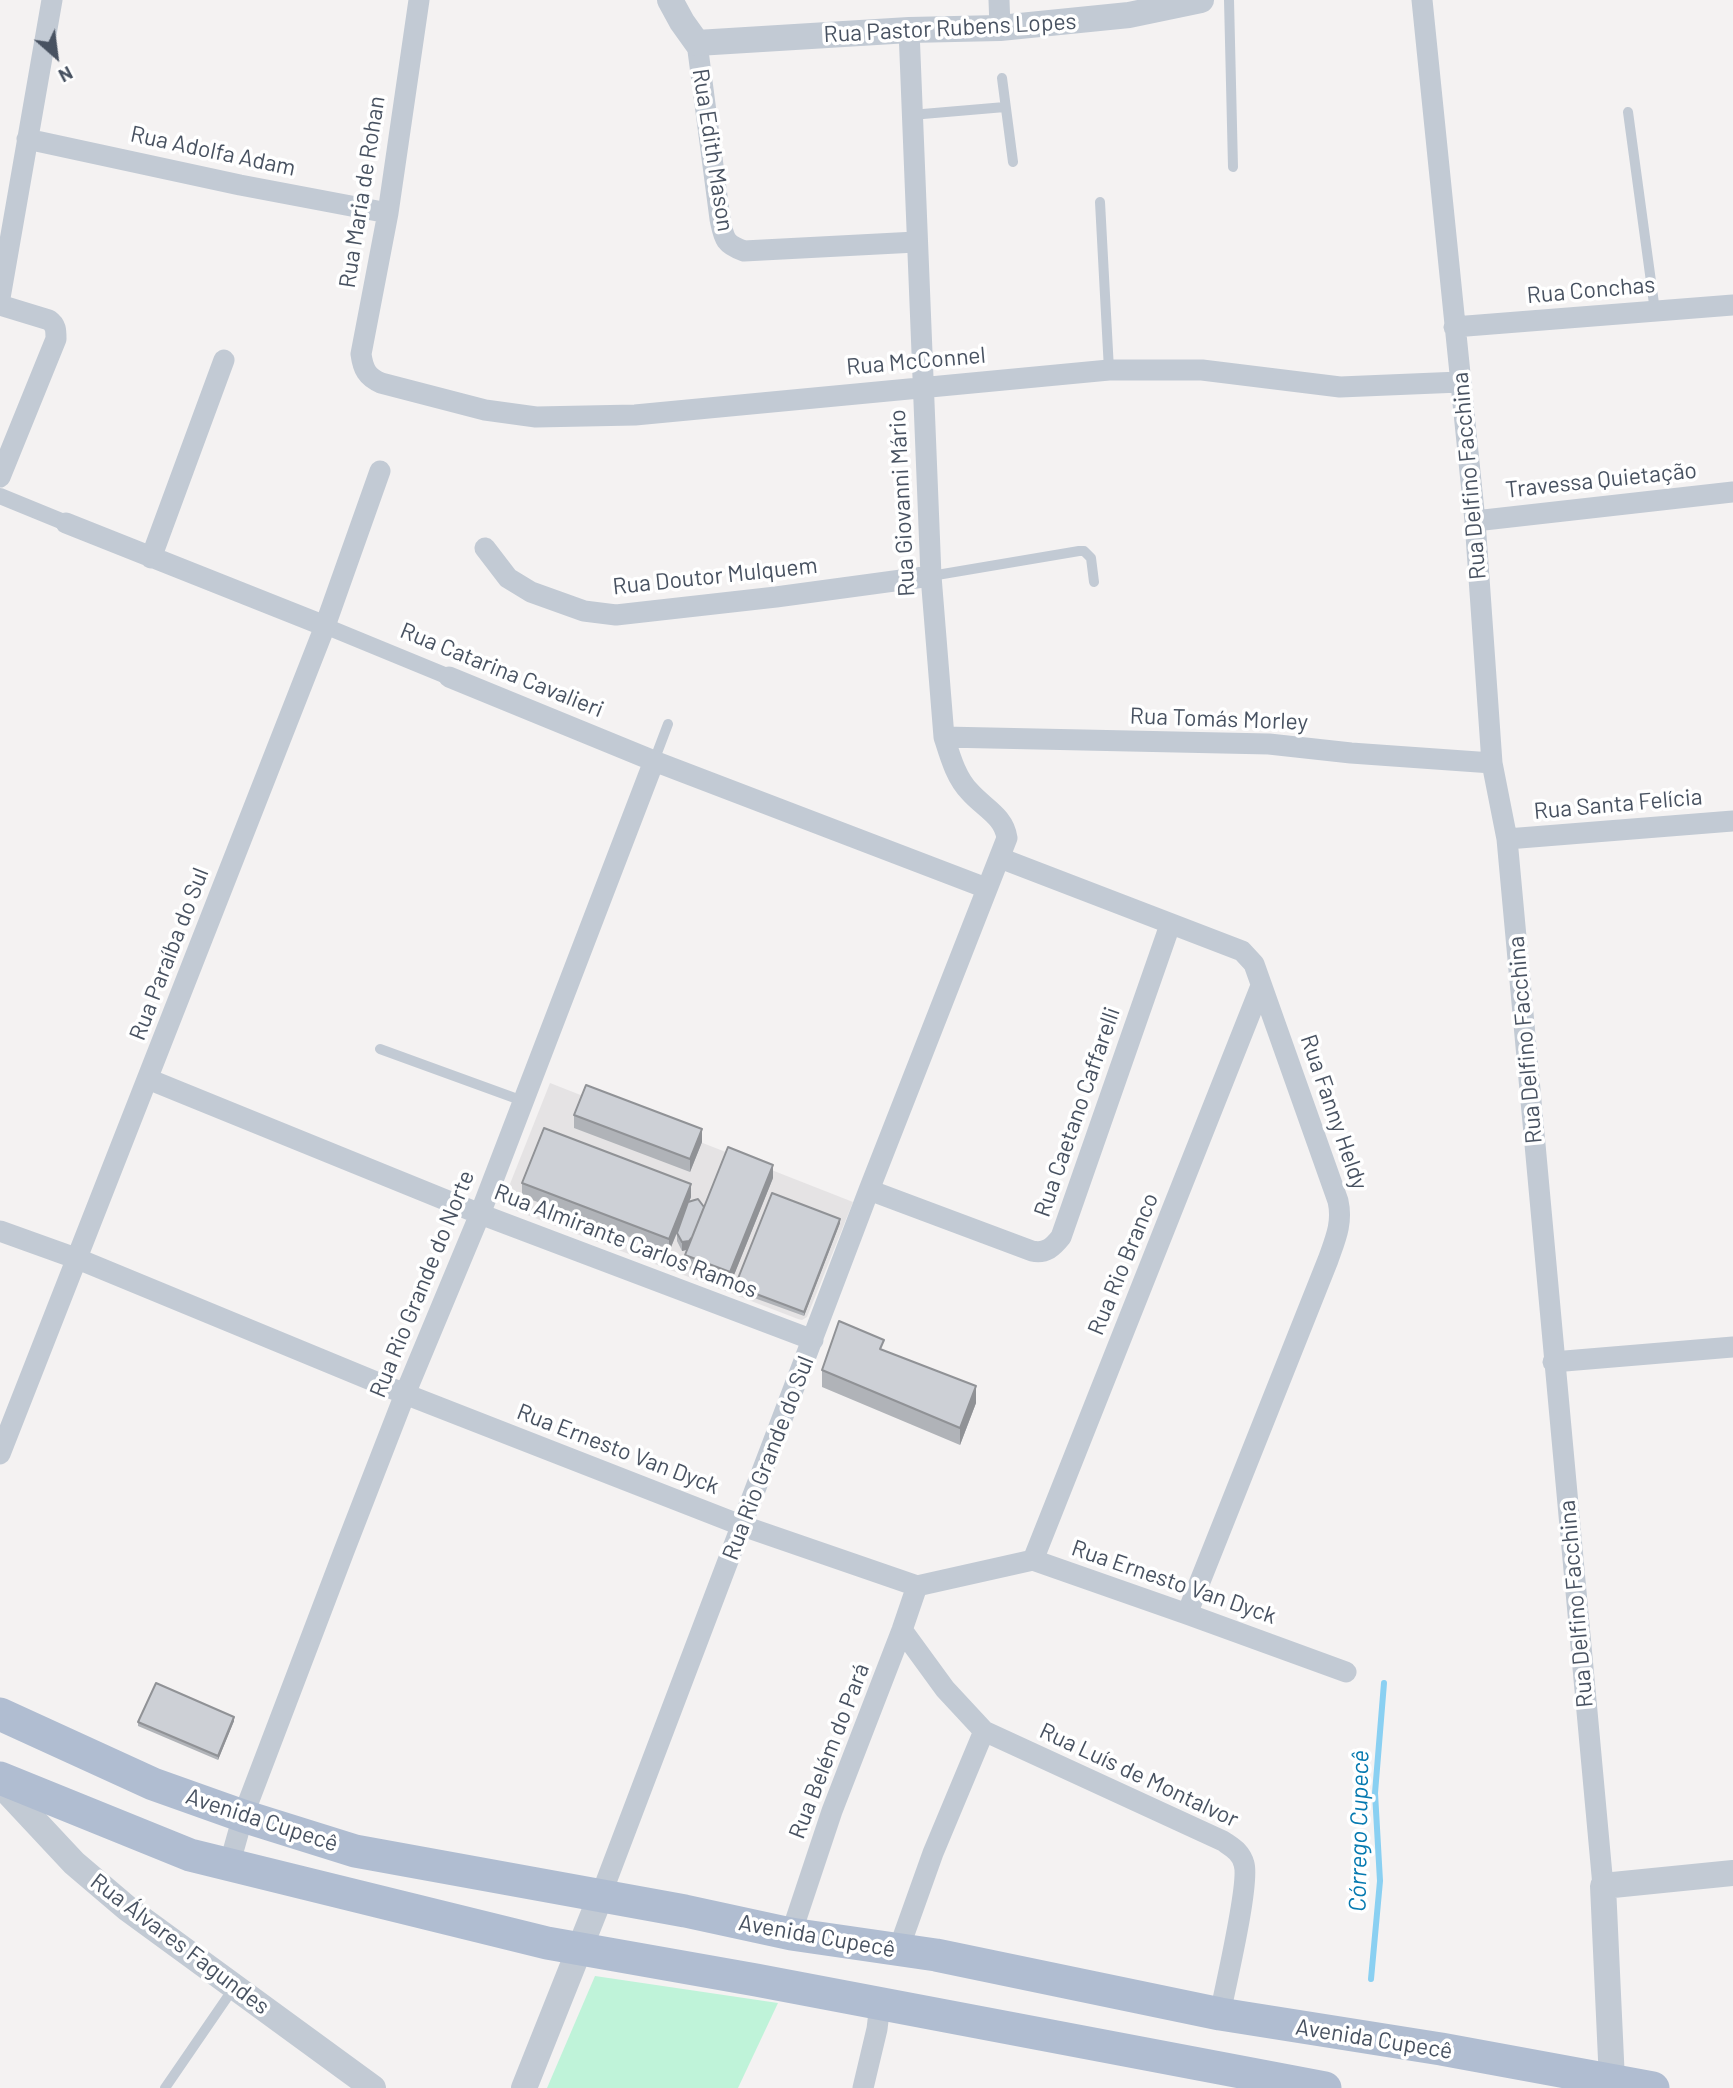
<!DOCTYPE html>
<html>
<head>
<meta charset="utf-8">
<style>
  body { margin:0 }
  #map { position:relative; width:1733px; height:2088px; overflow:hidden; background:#f4f2f2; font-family:Barlow,sans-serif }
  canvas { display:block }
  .north { position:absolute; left:21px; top:21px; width:70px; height:70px; -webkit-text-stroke:5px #fff; paint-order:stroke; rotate:152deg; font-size:19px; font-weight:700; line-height:28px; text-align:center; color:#485261 }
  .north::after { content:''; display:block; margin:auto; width:24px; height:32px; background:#485261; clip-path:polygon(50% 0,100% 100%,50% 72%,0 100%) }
</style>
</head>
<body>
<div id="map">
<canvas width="1733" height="2088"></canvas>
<div class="north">N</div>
</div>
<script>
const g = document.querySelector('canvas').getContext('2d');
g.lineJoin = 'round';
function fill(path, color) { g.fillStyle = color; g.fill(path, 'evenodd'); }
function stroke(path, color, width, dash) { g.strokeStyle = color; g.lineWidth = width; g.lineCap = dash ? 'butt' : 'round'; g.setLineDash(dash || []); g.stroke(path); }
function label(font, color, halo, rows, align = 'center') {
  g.font = font + ' Barlow,sans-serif'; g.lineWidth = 7; g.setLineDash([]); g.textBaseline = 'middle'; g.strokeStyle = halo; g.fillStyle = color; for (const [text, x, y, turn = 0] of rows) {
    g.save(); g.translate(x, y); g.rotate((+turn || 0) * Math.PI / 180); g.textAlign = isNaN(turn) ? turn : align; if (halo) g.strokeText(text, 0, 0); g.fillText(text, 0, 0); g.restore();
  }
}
fill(new Path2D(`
  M550,1083L853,1202L807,1317L802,1320L798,1319L509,1208L504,1203V1199Z`), '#e5e3e4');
fill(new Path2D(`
  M595,1976L778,2003L738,2088H547Z`), '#bff3d9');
stroke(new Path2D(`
  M1371,1979L1380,1881L1375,1793L1384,1683`), '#8ad0f2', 6);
stroke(new Path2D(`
  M1229,0L1233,167
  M1002,78L1013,162
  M1628,112L1655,311
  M911,115L1005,107
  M1100,202L1109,370
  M931,576L1079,551H1084L1091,558L1094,582
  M654,761L668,724
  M380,1049L523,1101
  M165,2088L235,1986`), '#c2cad4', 10);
stroke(new Path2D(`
  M0,496L66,523
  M325,626L449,677`), '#c2cad4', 16);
stroke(new Path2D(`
  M419,0L388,213L361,354C363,369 367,377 381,383L485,410L536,417L635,415L1109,370H1202L1340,387L1460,382
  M999,0L1000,28
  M1422,0L1475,521L1492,763L1507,839L1603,1886
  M697,43L720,219C724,238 724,244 744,251L916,242
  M27,139L240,185L388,213
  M0,298L52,0
  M0,305L49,320C56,325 56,330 56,339L0,477
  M1454,327L1733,305
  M1475,521L1733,492
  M66,523L325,626
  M485,548L508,578L531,592L584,611L616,615L776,597L931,576
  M151,558L224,360
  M449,677L654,761L986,888
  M944,737L1269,744L1351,753L1492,763
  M1507,839L1733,821
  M1000,858L1242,951L1254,964L1338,1201C1343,1223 1335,1240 1328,1260L1187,1614
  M148,1079L480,1214L813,1340
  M869,1190L1032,1251C1046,1254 1053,1247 1061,1237L1170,925
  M0,1231L78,1259L405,1394L743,1526L917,1586L1033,1560L1187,1614L1346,1672
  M1553,1362L1733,1347
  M0,1454L325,626L380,471
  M1033,1560L1261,986
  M902,1630L945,1689L984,1731L1223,1841C1233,1848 1241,1852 1244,1864C1250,1883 1225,1988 1220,2014
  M229,1866L243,1816L344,1551L405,1394L480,1214L654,761
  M601,1895L869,1190L1007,838C1004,816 984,808 970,792C956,778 950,756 944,737L931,576L909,30
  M791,1934L832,1811L902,1630L917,1586
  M898,1951L933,1853L984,1731
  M863,2088L877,2029L880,2004`), '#c2cad4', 21);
stroke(new Path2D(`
  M670,0L682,22L697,43L909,30L1000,28L1129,15L1201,0
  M0,1784L74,1863L128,1909L373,2088
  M1612,2081L1603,1886L1733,1873
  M524,2088L601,1895`), '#c2cad4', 26);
stroke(new Path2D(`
  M0,1714L153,1784L243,1816L355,1851L685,1911L791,1934L936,1955L1220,2014L1441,2049L1653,2088
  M0,1778L190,1855L547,1943L756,1980L1325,2088`), '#b0bdd1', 33);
fill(new Path2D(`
  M574,1115L702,1142L690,1172L574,1128Z
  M773,1178L730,1285L685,1268V1255L687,1250L682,1251L677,1241V1233L669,1252L522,1196V1183L691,1197L689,1202L704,1207Z
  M840,1223L804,1316L735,1291V1286Z
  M884,1351L976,1403L960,1445L822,1387V1370Z
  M234,1721L218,1760L138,1726V1722Z`), '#b0b3b8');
fill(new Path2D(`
  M702,1129V1142L690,1172V1159Z
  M773,1165V1178L730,1285V1272Z
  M691,1184V1197L669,1252V1239Z
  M840,1219V1223L804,1316V1312Z
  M693,1236L689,1249L682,1251V1242Z
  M976,1386V1403L960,1445V1428Z
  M234,1717V1721L218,1760V1756Z`), '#909296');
const building = new Path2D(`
  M586,1085L702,1129L690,1159L574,1115Z
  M544,1128L691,1184L669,1239L522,1183Z
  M728,1147L773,1165L730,1272L685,1255Z
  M772,1193L840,1219L804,1312L735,1286Z
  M698,1199L704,1207L692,1237L689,1241L682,1242L677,1233L688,1202Z
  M839,1321L884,1340L880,1349L976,1386L960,1428L822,1370Z
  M156,1683L234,1717L218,1756L138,1722Z`);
fill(building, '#cdd0d6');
stroke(building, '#909296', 2);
label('23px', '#485261', '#fff', [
  ["Rua Pastor Rubens Lopes",950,28,-3],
  ["Rua Edith Mason",713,150,81],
  ["Rua Adolfa Adam",213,151,12],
  ["Rua Maria de Rohan",362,192,-81],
  ["Rua Conchas",1591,290,-5],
  ["Rua McConnel",916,361,-5],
  ["Rua Delfino Facchina",1469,476,-95],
  ["Travessa Quietação",1601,480,-6],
  ["Rua Giovanni Mário",902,503,-93],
  ["Rua Doutor Mulquem",715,576,-6],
  ["Rua Catarina Cavalieri",502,670,22],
  ["Rua Tomás Morley",1219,719,2],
  ["Rua Santa Felícia",1618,804,-5],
  ["Rua Paraíba do Sul",169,954,-69],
  ["Rua Delfino Facchina",1525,1040,-95],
  ["Rua Caetano Caffarelli",1077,1112,-71],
  ["Rua Fanny Heldy",1334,1112,71],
  ["Rua Almirante Carlos Ramos",626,1241,21],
  ["Rua Rio Branco",1123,1264,-68],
  ["Rua Rio Grande do Norte",422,1284,-68],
  ["Rua Ernesto Van Dyck",618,1449,21],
  ["Rua Rio Grande do Sul",768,1458,-69],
  ["Rua Ernesto Van Dyck",1174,1582,19],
  ["Rua Delfino Facchina",1576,1604,-95],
  ["Rua Belém do Pará",829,1751,-69],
  ["Rua Luís de Montalvor",1139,1775,25],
  ["Avenida Cupecê",262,1820,18],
  ["Avenida Cupecê",817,1936,10],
  ["Rua Álvares Fagundes",180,1944,37],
  ["Avenida Cupecê",1374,2039,9]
]);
label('italic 24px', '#0579b0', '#fff', [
  ["Córrego Cupecê",1359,1831,-89]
]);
</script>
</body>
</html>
